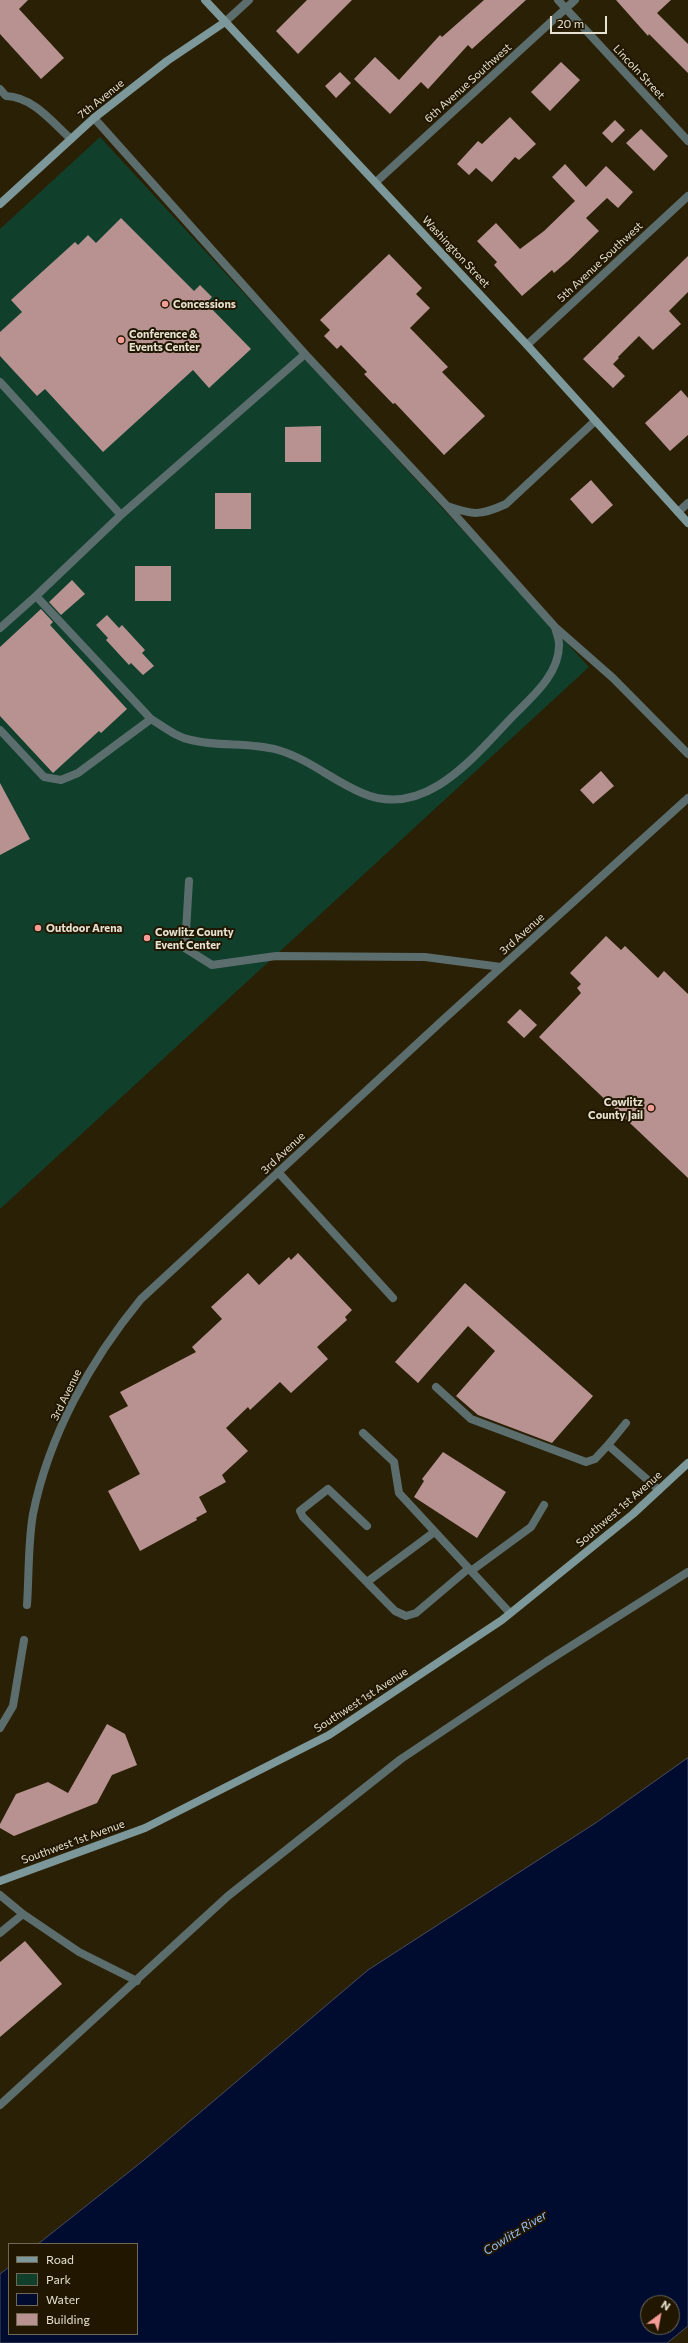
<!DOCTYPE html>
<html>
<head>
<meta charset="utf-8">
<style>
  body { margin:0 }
  #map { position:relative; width:688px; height:2343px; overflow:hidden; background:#2a2005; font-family:Commissioner,sans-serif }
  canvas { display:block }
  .legend { position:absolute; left:8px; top:2243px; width:130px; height:92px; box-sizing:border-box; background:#211700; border:1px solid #706854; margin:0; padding:5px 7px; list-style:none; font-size:12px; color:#e7e1d1 }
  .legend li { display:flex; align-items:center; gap:8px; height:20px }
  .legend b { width:20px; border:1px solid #706854 }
  .north { position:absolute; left:640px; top:2295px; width:40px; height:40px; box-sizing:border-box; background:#211700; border:1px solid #706854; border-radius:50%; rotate:32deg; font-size:11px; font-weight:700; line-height:16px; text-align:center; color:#e7e1d1 }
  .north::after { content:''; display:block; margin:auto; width:14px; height:18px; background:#f59c96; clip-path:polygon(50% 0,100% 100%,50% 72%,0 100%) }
  .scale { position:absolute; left:550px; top:16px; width:57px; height:18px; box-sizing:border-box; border:2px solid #e7e1d1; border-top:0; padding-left:5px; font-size:12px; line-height:14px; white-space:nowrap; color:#e7e1d1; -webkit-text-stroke:3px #211700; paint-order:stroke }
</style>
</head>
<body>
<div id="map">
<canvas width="688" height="2343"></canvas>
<ul class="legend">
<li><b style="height:5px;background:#7d989a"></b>Road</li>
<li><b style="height:11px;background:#103f2c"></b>Park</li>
<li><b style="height:11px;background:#000c2f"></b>Water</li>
<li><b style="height:11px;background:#b79291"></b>Building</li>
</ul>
<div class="north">N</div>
<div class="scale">20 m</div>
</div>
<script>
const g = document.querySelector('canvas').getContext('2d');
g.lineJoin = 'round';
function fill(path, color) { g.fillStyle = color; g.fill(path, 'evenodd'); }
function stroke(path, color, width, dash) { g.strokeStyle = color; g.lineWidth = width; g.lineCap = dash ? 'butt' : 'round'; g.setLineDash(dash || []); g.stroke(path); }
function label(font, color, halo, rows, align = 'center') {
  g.font = font + ' Commissioner,sans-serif'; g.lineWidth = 4; g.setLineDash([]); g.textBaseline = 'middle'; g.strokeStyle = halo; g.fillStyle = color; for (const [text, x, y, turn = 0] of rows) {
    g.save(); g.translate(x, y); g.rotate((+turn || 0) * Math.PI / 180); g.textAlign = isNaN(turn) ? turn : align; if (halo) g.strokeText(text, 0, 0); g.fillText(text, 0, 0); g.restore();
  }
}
fill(new Path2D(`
  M100,137L589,667L0,1209V229Z`), '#103f2c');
const water = new Path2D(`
  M688,1758V2326L667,2343H0V2274L9,2267V2334H137V2244H38L144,2160L368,1970L597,1822ZM648,2303H672V2327H648Z`);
fill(water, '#000c2f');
stroke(water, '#454c60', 1);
fill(new Path2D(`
  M0,0H28L19,9L64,58L41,79L0,34Z
  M307,0H352L298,54L276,31Z
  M484,0H526L472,49L468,45L428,89L421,82L390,114L354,79L375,57L399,80L440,35L442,37Z
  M616,0H671L657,13L688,44V73L649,34L648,36Z
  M561,62L580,80L550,111L531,92Z
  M340,72L351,83L336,98L325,86Z
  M510,117L536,144L519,160L515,157L492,182L476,168L469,175L457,164L478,141L482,144Z
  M615,120L625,130L612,143L602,133Z
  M641,129L668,156L654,171L626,143Z
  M565,164L586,187L606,166L633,192L618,208L607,198L586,218L599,231L568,261L554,273L552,270L522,296L494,265L497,262L477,241L496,223L520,249L544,231L575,201L552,177Z
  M121,218L194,291L200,285L212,297L206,303L251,349L209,388L193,370L103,452L45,389L37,396L0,356V332L22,312L11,300L75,242L78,245L88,235L96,243Z
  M389,254L422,288L416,294L430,308L410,328L448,367L442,372L485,416L444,455L395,403L393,404L364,374L367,372L341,345L337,349L324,336L330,330L320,320Z
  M688,256V292L669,311L681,324L653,350L639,336L618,357L619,358L613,364L625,376L613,388L583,359Z
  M681,390L688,398V435L670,451L645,423Z
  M321,426V462H285V427Z
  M591,480L613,505L592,524L570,499Z
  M215,493H251V529H215Z
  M135,566H171V601H135Z
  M72,580L85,594L61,615L49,602Z
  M41,609L53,622L50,625L127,709L101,733L99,731L53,773L0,716V647Z
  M107,615L119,628L122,625L145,650L142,653L154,666L143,675L131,663L129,665L106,640L108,638L96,625Z
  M601,771L614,786L593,804L580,790Z
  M0,783L30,839L0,855Z
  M606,936L621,950L625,946L658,978L664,971L688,994V1178L539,1037L581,993L577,988L581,984L570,973Z
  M520,1009L537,1025L524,1038L507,1022Z
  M298,1253L352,1310L345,1317L347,1320L317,1347L328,1359L291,1393L280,1382L250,1410L248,1407L226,1428L248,1451L222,1475L226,1482L199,1497L207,1512L196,1518L197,1520L140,1551L108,1491L140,1474L109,1416L128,1406L120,1392L196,1352L192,1347L222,1319L211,1307L248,1273L259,1285L289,1257L291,1260Z
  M465,1283L593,1396L552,1443L478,1415L456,1396L495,1351L468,1326L418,1383L395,1362Z
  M443,1452L506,1492L477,1538L414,1497L424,1481L422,1479Z
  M107,1724L125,1734L137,1765L112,1775L97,1803L14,1836L0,1828V1824L16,1794L48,1782L68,1793Z
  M25,1941L62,1984L0,2037V1962Z`), '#b79291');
stroke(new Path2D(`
  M0,89L6,96C33,97 52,122 71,139
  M305,354L447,506C473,515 480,516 506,504L595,421
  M0,382L121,515L305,354L94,118
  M121,515L36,596L151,719C164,727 176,737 191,740C219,747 250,742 278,750C309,759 333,781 362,793C426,821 476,754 515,714C533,696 560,673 559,644C559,639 556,632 555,627L447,506
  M555,627L613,678L688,754
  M0,628L36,596
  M0,730L44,777L61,780L78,773L151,719
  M189,881L185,948L212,965L276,956L425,957L501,967
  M278,1172L393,1298
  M436,1387L471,1419L586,1462L595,1459L608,1445L659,1490
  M363,1433L394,1462L399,1493L510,1613
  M608,1445L626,1423
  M367,1526L328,1489L300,1511L303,1517L395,1611L406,1616L416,1613L468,1569
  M471,1571L531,1527L544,1505
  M367,1582L433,1533
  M27,1605C29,1577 28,1542 33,1514C49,1435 90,1361 141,1299L444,1019L688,798
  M0,1728L13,1706L24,1640
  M0,1895L23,1914L0,1933
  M23,1914L79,1952L137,1981
  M0,2105L228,1896L401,1759L546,1662L688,1572`), '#5c6d6e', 8);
stroke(new Path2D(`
  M558,0L688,141
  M225,22L249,0
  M376,182L575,0
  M527,345L688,196
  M678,512L688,503`), '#5c6d6e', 8);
stroke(new Path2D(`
  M205,0L527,345L688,523
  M0,204L94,118L167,61L225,22
  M0,1881L145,1828L329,1735L502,1620L633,1514L688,1463`), '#7d989a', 8);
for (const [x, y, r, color] of [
  [165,304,4,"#f59c96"],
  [121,340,4,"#f59c96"],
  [38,928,4,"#f59c96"],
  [147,938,4,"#f59c96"],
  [651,1108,4,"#f59c96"]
]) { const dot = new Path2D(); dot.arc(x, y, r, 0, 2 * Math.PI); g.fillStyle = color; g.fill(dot); stroke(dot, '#211700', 1.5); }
label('11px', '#e7e1d1', '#211700', [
  ["Lincoln Street",639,72,47],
  ["6th Avenue Southwest",468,83,-42],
  ["7th Avenue",101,99,-39],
  ["Washington Street",456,252,47],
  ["5th Avenue Southwest",600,262,-43],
  ["3rd Avenue",522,934,-42],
  ["3rd Avenue",283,1153,-43],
  ["3rd Avenue",66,1395,-64],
  ["Southwest 1st Avenue",619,1509,-41],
  ["Southwest 1st Avenue",361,1700,-33],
  ["Southwest 1st Avenue",73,1842,-20]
]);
label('bold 11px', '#e7e1d1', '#211700', [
  ["Concessions",173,304],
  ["Conference &",129,334],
  ["Events Center",129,347],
  ["Outdoor Arena",46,928],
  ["Cowlitz County",155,932],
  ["Event Center",155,945],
  ["Cowlitz",643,1102,"right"],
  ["County Jail",643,1115,"right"]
], 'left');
label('italic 12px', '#98c1fa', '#211700', [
  ["Cowlitz River",515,2233,-32]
]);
</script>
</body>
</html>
